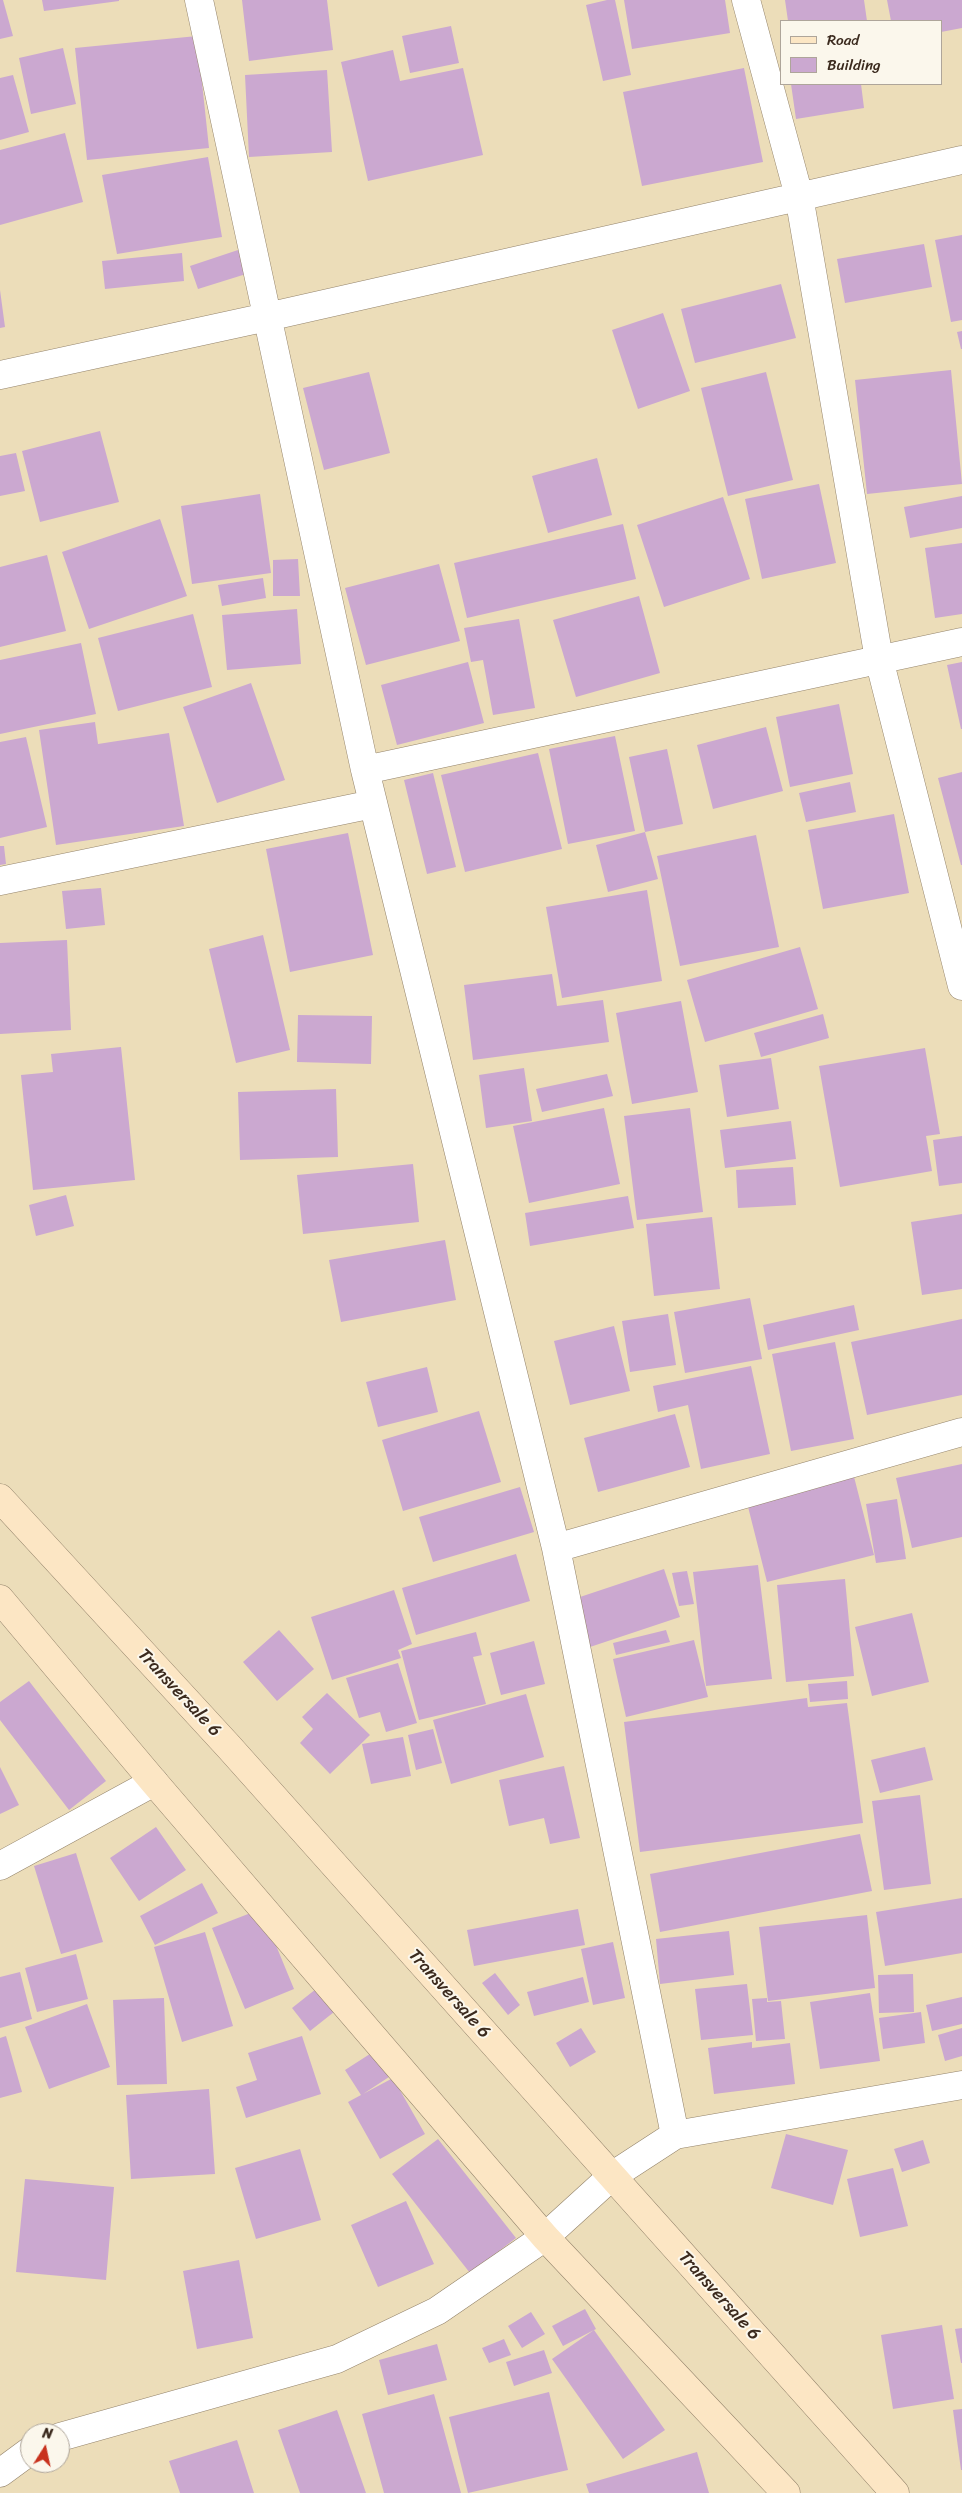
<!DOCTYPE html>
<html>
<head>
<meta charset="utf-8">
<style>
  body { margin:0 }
  #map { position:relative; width:962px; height:2493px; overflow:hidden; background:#ecddb9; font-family:Sriracha,sans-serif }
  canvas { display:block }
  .legend { position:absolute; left:780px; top:20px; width:162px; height:65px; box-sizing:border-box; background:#fbf7ec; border:1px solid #aea59a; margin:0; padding:6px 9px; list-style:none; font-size:15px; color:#3b2a1e }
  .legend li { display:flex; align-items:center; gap:10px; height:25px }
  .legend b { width:25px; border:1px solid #aea59a }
  .north { position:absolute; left:20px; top:2423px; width:50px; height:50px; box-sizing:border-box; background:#fbf7ec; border:1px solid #aea59a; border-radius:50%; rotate:10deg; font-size:14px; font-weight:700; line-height:20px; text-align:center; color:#3b2a1e }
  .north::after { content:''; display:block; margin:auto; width:18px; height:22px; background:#c8321e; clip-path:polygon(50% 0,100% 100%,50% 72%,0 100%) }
</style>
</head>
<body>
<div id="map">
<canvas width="962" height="2493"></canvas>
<ul class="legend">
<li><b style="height:6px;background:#fce6c4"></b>Road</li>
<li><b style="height:14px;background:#cba8d0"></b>Building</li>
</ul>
<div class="north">N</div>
</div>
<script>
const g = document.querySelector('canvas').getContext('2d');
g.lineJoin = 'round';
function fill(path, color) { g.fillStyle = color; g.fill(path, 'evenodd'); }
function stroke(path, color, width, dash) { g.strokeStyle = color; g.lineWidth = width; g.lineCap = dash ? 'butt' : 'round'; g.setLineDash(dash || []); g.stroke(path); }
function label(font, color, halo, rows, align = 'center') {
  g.font = font + ' Sriracha,sans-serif'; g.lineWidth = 4; g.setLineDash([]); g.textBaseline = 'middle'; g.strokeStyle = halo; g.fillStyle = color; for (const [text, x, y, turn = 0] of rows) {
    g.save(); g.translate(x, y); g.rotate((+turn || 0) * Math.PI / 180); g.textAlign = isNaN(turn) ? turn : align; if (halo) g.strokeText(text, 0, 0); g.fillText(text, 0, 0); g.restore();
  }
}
fill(new Path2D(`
  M0,0H3L13,36L0,39Z
  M42,0H119V1L44,11Z
  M242,0H327L333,50L249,61Z
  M607,0H615L631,75L603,81L586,5Z
  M624,0H725L730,33L632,49Z
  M785,0H864L867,21H788Z
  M887,0H962V28L941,32V21H891Z
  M451,26L459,63L410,73L402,36Z
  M197,36L209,148L87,160L75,48Z
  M63,48L76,104L31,114L19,58Z
  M393,50L400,81L463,68L483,155L368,181L341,62Z
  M744,68L763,162L642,186L623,92Z
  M327,70L332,152L249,157L245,75Z
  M13,75L29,132L0,140V78Z
  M791,84H861L864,108L796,119Z
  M65,133L83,202L0,225V150Z
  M208,157L222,237L117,254L102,175Z
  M962,235V320L951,322L935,240Z
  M924,244L932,287L845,303L837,259Z
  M238,250L246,274L198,289L190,266Z
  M182,253L184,281L105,289L102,261Z
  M781,284L796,338L695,363L681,309Z
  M0,290L5,327L0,328Z
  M663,313L690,391L638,409L612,330Z
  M962,331V349H961L957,332Z
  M951,370L962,484L867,494L855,380Z
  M369,372L390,453L324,470L303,388Z
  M766,372L793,480L728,496L701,388Z
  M100,431L119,502L40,522L22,451Z
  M16,453L25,491L0,496V456Z
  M597,458L612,515L548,533L532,476Z
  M819,484L836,563L762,579L745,499Z
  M260,494L271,573L192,584L181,506Z
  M962,496V528L910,538L904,507Z
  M723,497L750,579L664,607L637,525Z
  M160,519L187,596L89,629L62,552Z
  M623,524L636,579L467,618L454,563Z
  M962,543V614L935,618L925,548Z
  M47,555L66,631L0,647V567Z
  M298,559L300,596H273V560Z
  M439,564L460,641L366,665L345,588Z
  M263,578L266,598L222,606L218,585Z
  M639,596L660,673L576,697L553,620Z
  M297,609L301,664L227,670L222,615Z
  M193,614L212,687L118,711L98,638Z
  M519,619L535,708L493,715L483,660L471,662L464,628Z
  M81,643L96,714L0,734V660Z
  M468,662L484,723L397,745L381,685Z
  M962,662V729H961L947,665Z
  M251,683L285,780L217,803L183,707Z
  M839,704L853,774L790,787L776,717Z
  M95,722L98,744L169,733L184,826L56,845L39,730Z
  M766,727L783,791L713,809L697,745Z
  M615,736L635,831L568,844L549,749Z
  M26,737L47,827L0,838V742Z
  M667,749L683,824L645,832L658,879L608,892L596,845L645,832L629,757Z
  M538,753L562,849L465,872L441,775Z
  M962,772V865H961L938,778Z
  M433,773L456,867L427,874L404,780Z
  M850,782L856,812L806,822L799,793Z
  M894,814L909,893L823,909L808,830Z
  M348,833L373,955L290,972L266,849Z
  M756,835L779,947L680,966L657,856Z
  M0,846H4L6,864L0,865Z
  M101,888L105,925L66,929L62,891Z
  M647,890L662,981L562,998L546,907Z
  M263,935L290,1050L236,1063L209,949Z
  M67,940L71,1030L0,1034V943Z
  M800,947L818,1009L705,1042L687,980Z
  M552,974L557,1006L603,1000L609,1042L473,1060L464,985Z
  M681,1001L698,1092L632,1104L616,1013Z
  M823,1014L829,1038L761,1057L754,1033Z
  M298,1015L372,1016L371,1064L297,1062Z
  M121,1047L135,1180L33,1190L21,1075L53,1072L51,1054Z
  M925,1048L940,1134L926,1136L932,1171L840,1187L819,1066Z
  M771,1058L779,1109L727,1117L719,1065Z
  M524,1068L532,1121L486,1128L479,1075Z
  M607,1074L613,1096L542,1112L536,1089Z
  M336,1089L338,1157L240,1160L238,1092Z
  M604,1108L620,1184L529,1203L513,1126Z
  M690,1108L703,1212L637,1220L624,1116Z
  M791,1121L796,1159L725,1168L720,1130Z
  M962,1136V1183L939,1186L933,1140Z
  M413,1164L419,1222L303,1234L297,1175Z
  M793,1167L796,1205L738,1208L736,1170Z
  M66,1195L74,1226L36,1236L29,1205Z
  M628,1196L634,1228L530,1246L525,1213Z
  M962,1214V1289L922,1295L911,1222Z
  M712,1217L720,1289L654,1296L646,1224Z
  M445,1240L456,1300L341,1322L329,1260Z
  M750,1298L762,1359L685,1373L674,1312Z
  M854,1305L859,1330L768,1350L763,1325Z
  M668,1314L676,1365L630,1372L622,1321Z
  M962,1319V1395L867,1415L851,1342Z
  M614,1326L630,1391L570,1405L554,1341Z
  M835,1342L854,1439L791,1451L772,1354Z
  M751,1366L770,1454L701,1469L688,1405L658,1412L653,1386Z
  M427,1367L438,1412L378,1427L366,1382Z
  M479,1411L501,1482L403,1511L382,1440Z
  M675,1414L690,1467L598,1492L584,1438Z
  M962,1464V1537L912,1548L896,1478Z
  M851,1465L874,1555L767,1582L744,1491Z
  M520,1487L534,1532L433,1562L419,1517Z
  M897,1499L906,1559L876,1563L866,1504Z
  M516,1554L530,1601L416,1635L402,1588Z
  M758,1565L772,1679L706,1686L693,1572Z
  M664,1569L680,1617L590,1647L574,1599Z
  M687,1571L694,1604L679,1606L672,1573Z
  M845,1579L854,1676L786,1682L777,1585Z
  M394,1590L412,1644L398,1650L401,1658L332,1680L311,1617Z
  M912,1613L929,1682L872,1696L855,1627Z
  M279,1630L314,1669L277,1701L243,1662Z
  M666,1630L670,1642L616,1655L613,1643Z
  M476,1632L482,1655L473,1657L486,1704L419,1720L401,1651Z
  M694,1640L708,1697L626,1717L613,1659Z
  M534,1641L545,1684L501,1695L490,1653Z
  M398,1663L417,1723L386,1732L380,1712L359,1718L346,1678Z
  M29,1681L106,1781L69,1810L0,1720V1702Z
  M847,1681L848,1699L810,1702L808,1684Z
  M327,1693L370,1735L330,1774L300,1743L313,1729L302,1717Z
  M526,1694L544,1757L451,1784L433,1720Z
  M807,1698L808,1707L847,1703L863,1823L640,1852L624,1722Z
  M433,1729L442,1763L416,1770L408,1735Z
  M403,1737L411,1776L371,1784L362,1744Z
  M925,1747L933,1780L880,1793L871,1760Z
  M564,1766L580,1838L550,1844L544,1818L509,1826L499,1780Z
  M0,1767L19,1805L0,1814Z
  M920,1795L931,1884L884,1890L872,1801Z
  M156,1827L186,1870L139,1901L110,1858Z
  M860,1834L872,1891L660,1932L650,1874Z
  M76,1853L103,1942L61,1954L34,1866Z
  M202,1883L218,1913L155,1945L140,1916Z
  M962,1898V1953L885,1966L876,1912Z
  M261,1909L294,1989L245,2009L212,1928Z
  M578,1909L585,1945L474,1966L467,1930Z
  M867,1915L875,1988L768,2001L759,1927Z
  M729,1931L734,1975L660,1984L656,1939Z
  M205,1932L233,2026L182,2042L154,1947Z
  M613,1942L625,1998L593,2005L581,1949Z
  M76,1954L88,1999L37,2012L25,1968Z
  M20,1972L32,2019L0,2028V1977Z
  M495,1973L520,2005L508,2015L482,1983Z
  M913,1974L914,2012L879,2013L878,1975Z
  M583,1977L589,2002L534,2016L527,1992Z
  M747,1984L753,2035L701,2040L695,1989Z
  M316,1989L334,2012L310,2031L292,2008Z
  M870,1993L880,2061L820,2069L810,2002Z
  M962,1997V2024L932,2031L926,2005Z
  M164,1998L167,2084L117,2085L113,2000Z
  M767,1998V2002L781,2001L785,2039L756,2041L752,1999Z
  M87,2004L110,2067L49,2089L25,2027Z
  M921,2012L925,2043L883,2049L879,2018Z
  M581,2028L596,2052L570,2067L556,2043Z
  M962,2028V2056L945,2061L938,2035Z
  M6,2036L22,2092L0,2098V2038Z
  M302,2036L321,2094L246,2118L236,2087L257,2080L248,2053Z
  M752,2042V2048L790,2043L795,2084L714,2094L708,2048Z
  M373,2052L389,2077L363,2094L393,2078L425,2134L380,2159L348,2102L361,2095L345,2070Z
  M209,2089L215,2174L131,2179L126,2095Z
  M786,2134L848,2150L833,2205L771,2188Z
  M438,2139L516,2238L470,2273L392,2174Z
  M923,2140L930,2163L902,2172L894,2149Z
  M300,2149L321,2220L256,2239L235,2168Z
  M893,2168L908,2226L860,2237L847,2179Z
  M25,2179L114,2187L106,2280L16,2272Z
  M406,2201L434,2264L378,2287L351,2225Z
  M239,2260L253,2338L197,2349L183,2271Z
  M585,2309L596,2329L563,2346L552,2326Z
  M531,2312L545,2334L522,2348L508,2326Z
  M942,2325L954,2399L893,2409L881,2335Z
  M962,2328V2363H961L955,2329Z
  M594,2330L665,2430L623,2459L552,2359Z
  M504,2339L511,2355L489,2363L482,2348Z
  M437,2344L447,2380L388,2395L379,2360Z
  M544,2350L552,2373L514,2386L506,2362Z
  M549,2392L568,2470L468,2493L449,2417Z
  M434,2394L461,2493H384L362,2414Z
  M962,2409V2470H961L953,2410Z
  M337,2410L366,2493H300L278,2430Z
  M237,2440L254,2493H180L169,2461Z
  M697,2452L709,2493H589L586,2484Z`), '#cba8d0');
const street = new Path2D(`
  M199,0L365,770L556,1548L675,2135
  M746,0L799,196L879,659L962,986
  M0,375L267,317L962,160
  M365,770L962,642
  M0,881L373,804
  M556,1548L962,1432
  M0,1866L154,1782
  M60,2437L337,2359L437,2311L545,2237L612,2176L675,2135L962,2085
  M0,2473L30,2451`);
const secondary = new Path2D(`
  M0,1498L229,1747L895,2493
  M0,1599L154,1782L545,2237L786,2493`);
stroke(street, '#94846c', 29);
stroke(secondary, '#94846c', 29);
stroke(street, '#fff', 28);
stroke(secondary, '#fce6c4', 28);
label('18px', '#3b2a1e', '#fbf7ec', [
  ["Transversale 6",179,1693,47],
  ["Transversale 6",449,1994,48],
  ["Transversale 6",719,2296,48]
]);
</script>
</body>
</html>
